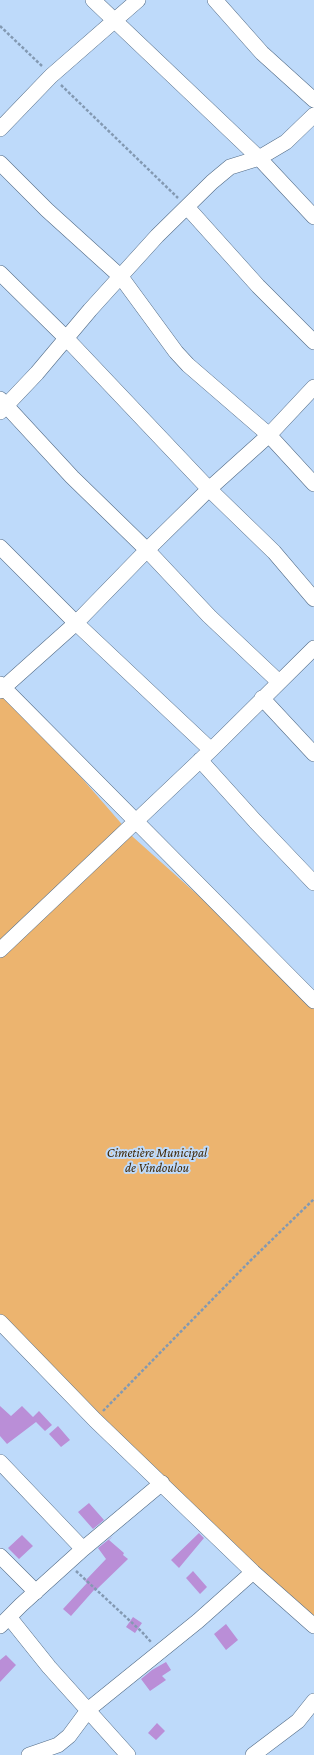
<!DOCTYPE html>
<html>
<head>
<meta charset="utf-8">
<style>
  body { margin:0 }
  canvas { display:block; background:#bedafa }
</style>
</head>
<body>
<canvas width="314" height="1755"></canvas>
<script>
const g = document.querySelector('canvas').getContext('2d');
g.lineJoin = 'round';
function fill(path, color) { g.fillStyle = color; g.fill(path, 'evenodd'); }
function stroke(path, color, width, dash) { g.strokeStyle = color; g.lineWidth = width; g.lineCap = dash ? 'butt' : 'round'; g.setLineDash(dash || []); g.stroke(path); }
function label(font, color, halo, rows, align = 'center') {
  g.font = font + ' "Crimson Pro",serif'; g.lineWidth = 4; g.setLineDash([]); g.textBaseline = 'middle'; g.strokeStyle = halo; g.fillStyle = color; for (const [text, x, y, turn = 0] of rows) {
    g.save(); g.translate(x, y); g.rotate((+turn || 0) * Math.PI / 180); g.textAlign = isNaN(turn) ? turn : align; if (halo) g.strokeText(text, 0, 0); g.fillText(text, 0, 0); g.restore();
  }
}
fill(new Path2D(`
  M0,684L133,837L314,999V1625L0,1322Z`), '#ecb46f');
fill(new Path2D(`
  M0,1406L11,1416L22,1406L33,1417L39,1411L52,1425L45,1431L36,1422L7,1444L0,1436Z
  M58,1426L70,1440L61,1447L49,1434Z
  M89,1503L104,1520L93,1529L78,1512Z
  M199,1533L204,1538L179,1568L171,1560Z
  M22,1535L33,1546L19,1559L8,1548Z
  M113,1536L109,1540L124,1553L123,1555L128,1559L95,1591L94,1590L71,1616L63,1609L87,1583L85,1581L106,1559L98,1548Z
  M193,1571L207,1587L200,1594L186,1578Z
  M133,1617L142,1623L135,1633L126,1627Z
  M226,1624L238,1640L226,1650L214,1634Z
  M6,1655L16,1665L0,1682V1660Z
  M166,1662L171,1670L162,1676L166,1680L150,1691L141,1679L152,1670Z
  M157,1723L165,1731L156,1740L148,1733Z`), '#ba8ed7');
const street = new Path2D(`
  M93,0L259,158L314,217
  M215,0L262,53L314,100
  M0,129L51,76L138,0
  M0,163L47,210L121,277L176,352L188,365L269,435L314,484
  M187,207L258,286L314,342
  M0,273L66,338L209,489L274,552L314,599
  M0,399L72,477L147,550L209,616L279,682
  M0,412L37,373L90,310L157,236L212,182L230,167L259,158L286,142L314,115
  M0,547L76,623L211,750
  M0,684L314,1001
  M0,691L76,623L147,550L209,489L269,435L314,387
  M262,698L314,754
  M200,760L255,821L314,883
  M0,950L211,750L314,648
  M0,1322L95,1420L253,1572L314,1626
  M0,1462L83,1549
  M0,1556L36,1592
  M9,1617L49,1667L128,1755
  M0,1626L21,1605L83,1549L162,1483
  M29,1755L58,1745L69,1736L89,1709L198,1621L253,1572
  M253,1755L298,1721L314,1701`);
stroke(street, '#536c87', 16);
stroke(new Path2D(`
  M0,26L43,67
  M61,85L178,198
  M103,1411L250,1261L314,1199
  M76,1571L142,1632L151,1642`), '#8399b2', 2.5, [3, 2]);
stroke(street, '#fff', 15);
label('italic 13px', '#402908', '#bedafa', [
  ["Cimetière Municipal",157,1153],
  ["de Vindoulou",157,1168]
]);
</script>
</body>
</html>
